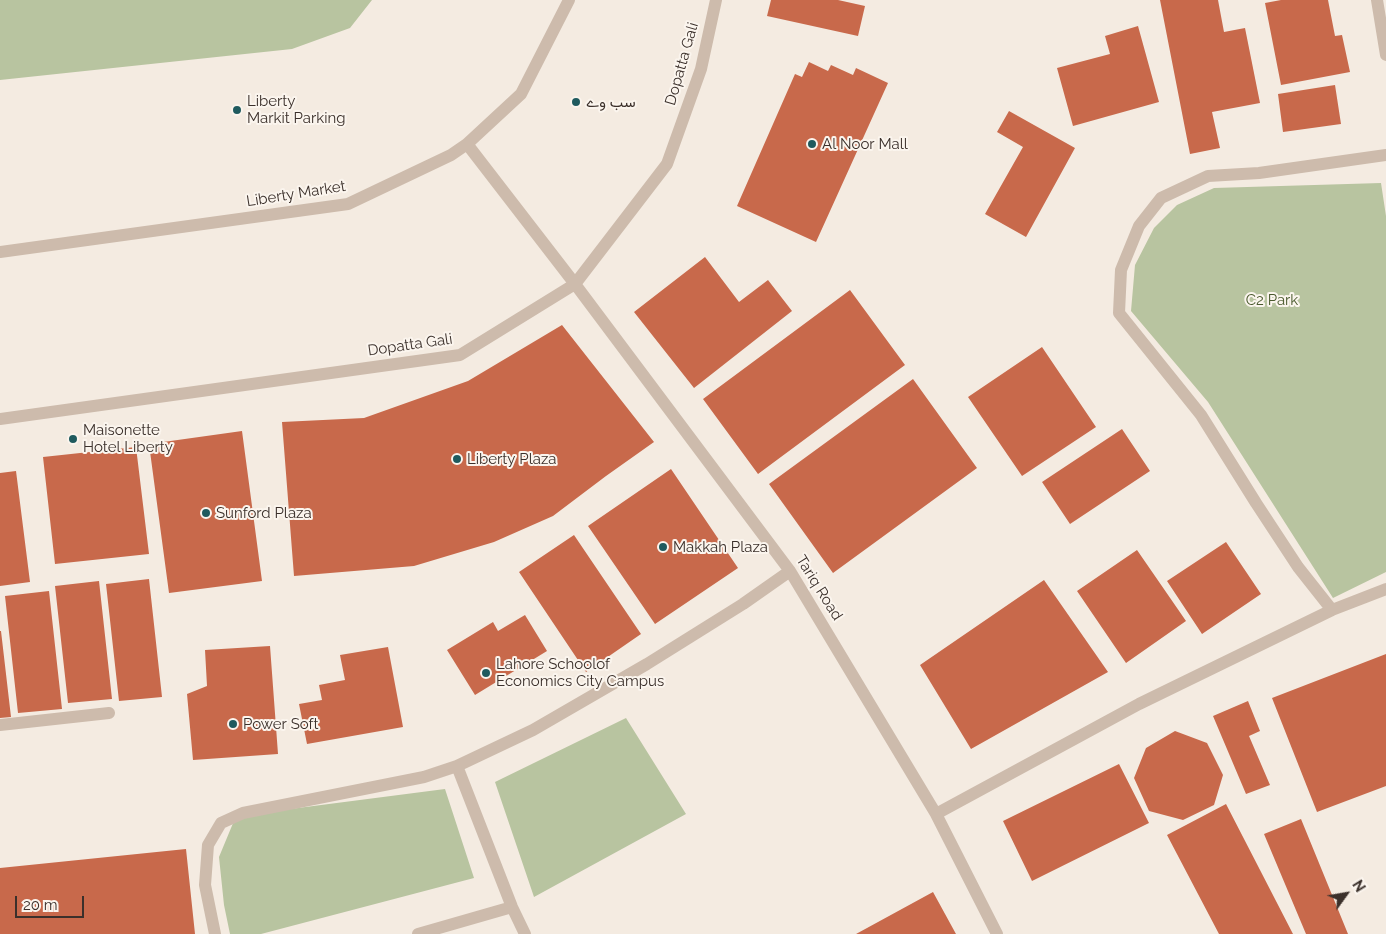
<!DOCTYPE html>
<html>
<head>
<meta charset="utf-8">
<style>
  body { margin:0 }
  #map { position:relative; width:1386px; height:934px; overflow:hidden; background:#f4ebe1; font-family:Raleway,sans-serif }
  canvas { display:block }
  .north { position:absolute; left:1321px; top:869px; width:50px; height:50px; -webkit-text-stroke:4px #fbf5ee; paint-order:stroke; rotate:58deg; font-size:14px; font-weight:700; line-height:20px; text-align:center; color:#3b302b }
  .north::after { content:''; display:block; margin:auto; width:18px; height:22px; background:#3b302b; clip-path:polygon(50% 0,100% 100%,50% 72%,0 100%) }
  .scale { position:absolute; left:15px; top:896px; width:69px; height:22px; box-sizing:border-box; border:2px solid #3b302b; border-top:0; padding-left:6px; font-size:15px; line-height:18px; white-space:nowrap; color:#3b302b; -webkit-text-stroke:4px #fbf5ee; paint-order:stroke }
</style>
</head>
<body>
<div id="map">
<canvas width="1386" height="934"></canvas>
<div class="north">N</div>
<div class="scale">20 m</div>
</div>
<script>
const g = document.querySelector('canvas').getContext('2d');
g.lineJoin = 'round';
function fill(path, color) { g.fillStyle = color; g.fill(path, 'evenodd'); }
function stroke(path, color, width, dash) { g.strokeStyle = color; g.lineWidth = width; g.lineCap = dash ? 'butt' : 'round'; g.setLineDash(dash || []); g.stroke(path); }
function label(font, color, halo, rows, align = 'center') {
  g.font = font + ' Raleway,Vazirmatn,sans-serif'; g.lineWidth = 4; g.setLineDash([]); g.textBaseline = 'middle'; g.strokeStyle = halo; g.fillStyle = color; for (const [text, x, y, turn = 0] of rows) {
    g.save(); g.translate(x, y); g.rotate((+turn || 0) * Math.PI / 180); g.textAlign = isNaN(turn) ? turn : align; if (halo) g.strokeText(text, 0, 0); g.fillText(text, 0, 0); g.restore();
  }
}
fill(new Path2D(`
  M0,0H372L350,28L292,49L0,80Z
  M1381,183L1386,216V572L1333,598L1208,402L1131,311L1135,265L1154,228L1177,205L1214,188Z
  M626,718L686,814L534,897L495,782Z
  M445,789L474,878L261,934H230L224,905L219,857L236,816Z`), '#b8c4a0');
fill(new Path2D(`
  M771,0H838L865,6L858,36L767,16Z
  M1160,0H1218L1224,32L1245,28L1260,103L1212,112L1220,148L1190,154Z
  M1281,0H1328L1335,36L1342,35L1350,72L1281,85L1265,3Z
  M1138,26L1159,102L1073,126L1057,68L1110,54L1105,36Z
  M809,62L828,71L831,65L853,75L856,68L888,83L816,242L737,206L795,74L802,77Z
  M1335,85L1341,124L1283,132L1278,94Z
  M1009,111L1075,148L1026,237L985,214L1023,147L997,132Z
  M705,257L739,302L768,280L792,311L694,388L634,312Z
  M850,290L905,365L758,474L703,399Z
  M562,325L654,442L606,476L553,516L494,542L414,566L294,576L282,422L364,418L468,381Z
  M1042,347L1096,427L1022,476L968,397Z
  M913,379L977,468L833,573L769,484Z
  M1122,429L1150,471L1070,524L1042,482Z
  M242,431L262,581L169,593L149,444Z
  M136,447L149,554L55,564L43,457Z
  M671,469L738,568L655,624L588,526Z
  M16,471L30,582L0,586V473Z
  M574,535L641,634L586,672L519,572Z
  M1226,542L1261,594L1202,634L1167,581Z
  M1137,550L1186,621L1126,663L1077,591Z
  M149,579L162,697L119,701L106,584Z
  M1044,580L1108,672L971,749L920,665Z
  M99,581L112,699L68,703L55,586Z
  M49,591L62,709L18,713L5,596Z
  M525,615L547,651L475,695L447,650L493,622L498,631Z
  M0,631H1L11,717L0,718Z
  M270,646L278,754L193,760L187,694L207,686L205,650Z
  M388,647L403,727L307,744L299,704L322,700L319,685L345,680L340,655Z
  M1386,654V786L1317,812L1272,698Z
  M1248,701L1260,731L1249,736L1270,785L1246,794L1213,716Z
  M1175,731L1207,743L1223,775L1214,805L1183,820L1149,811L1134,778L1146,748Z
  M1119,764L1149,823L1032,881L1003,821Z
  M1226,804L1293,934H1219L1167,835Z
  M1301,819L1348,934H1306L1264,834Z
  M186,849L195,934H0V868Z
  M933,892L956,934H856Z`), '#c8694b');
stroke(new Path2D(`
  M467,144L575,284
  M0,252L348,204L451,155L467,144L521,94L569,0`), '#cdbbac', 12);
stroke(new Path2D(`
  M1377,0L1386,55
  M575,284L790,571L936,814L997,934
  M0,419L460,355L575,284L667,164L701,69L716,0
  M1332,610L1298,567L1256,503L1201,415L1119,313L1121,270L1139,226L1161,198L1208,176L1259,173L1386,155
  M0,725L109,713
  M457,766L512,907L525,934
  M936,814L1139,704L1332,610L1386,589
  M215,934L205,885L208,845L221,823L243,813L424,777L457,766L533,730L647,664L743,604L790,571
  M418,934L512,907`), '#cdbbac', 12);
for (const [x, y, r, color] of [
  [576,102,5,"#1f5a5e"],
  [237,110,5,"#1f5a5e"],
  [812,144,5,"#1f5a5e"],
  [73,439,5,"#1f5a5e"],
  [457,459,5,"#1f5a5e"],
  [206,513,5,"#1f5a5e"],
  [663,547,5,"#1f5a5e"],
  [486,673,5,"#1f5a5e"],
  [233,724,5,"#1f5a5e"]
]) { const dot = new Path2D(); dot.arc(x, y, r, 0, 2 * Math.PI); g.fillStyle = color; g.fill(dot); stroke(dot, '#fbf5ee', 2); }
label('15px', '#3b302b', '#fbf5ee', [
  ["Dopatta Gali",682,64,-74],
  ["Liberty Market",296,194,-9],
  ["Dopatta Gali",410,345,-8],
  ["Tariq Road",819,588,58]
]);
label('15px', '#3b302b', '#fbf5ee', [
  ["Liberty",247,101],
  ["Markit Parking",247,118],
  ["سب وے",586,102],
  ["Al Noor Mall",822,144],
  ["Maisonette",83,430],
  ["Hotel Liberty",83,447],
  ["Liberty Plaza",467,459],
  ["Sunford Plaza",216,513],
  ["Makkah Plaza",673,547],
  ["Lahore Schoolof",496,664],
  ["Economics City Campus",496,681],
  ["Power Soft",243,724]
], 'left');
label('15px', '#4a5a2e', '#fbf5ee', [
  ["C2 Park",1272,300]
]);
</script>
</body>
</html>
